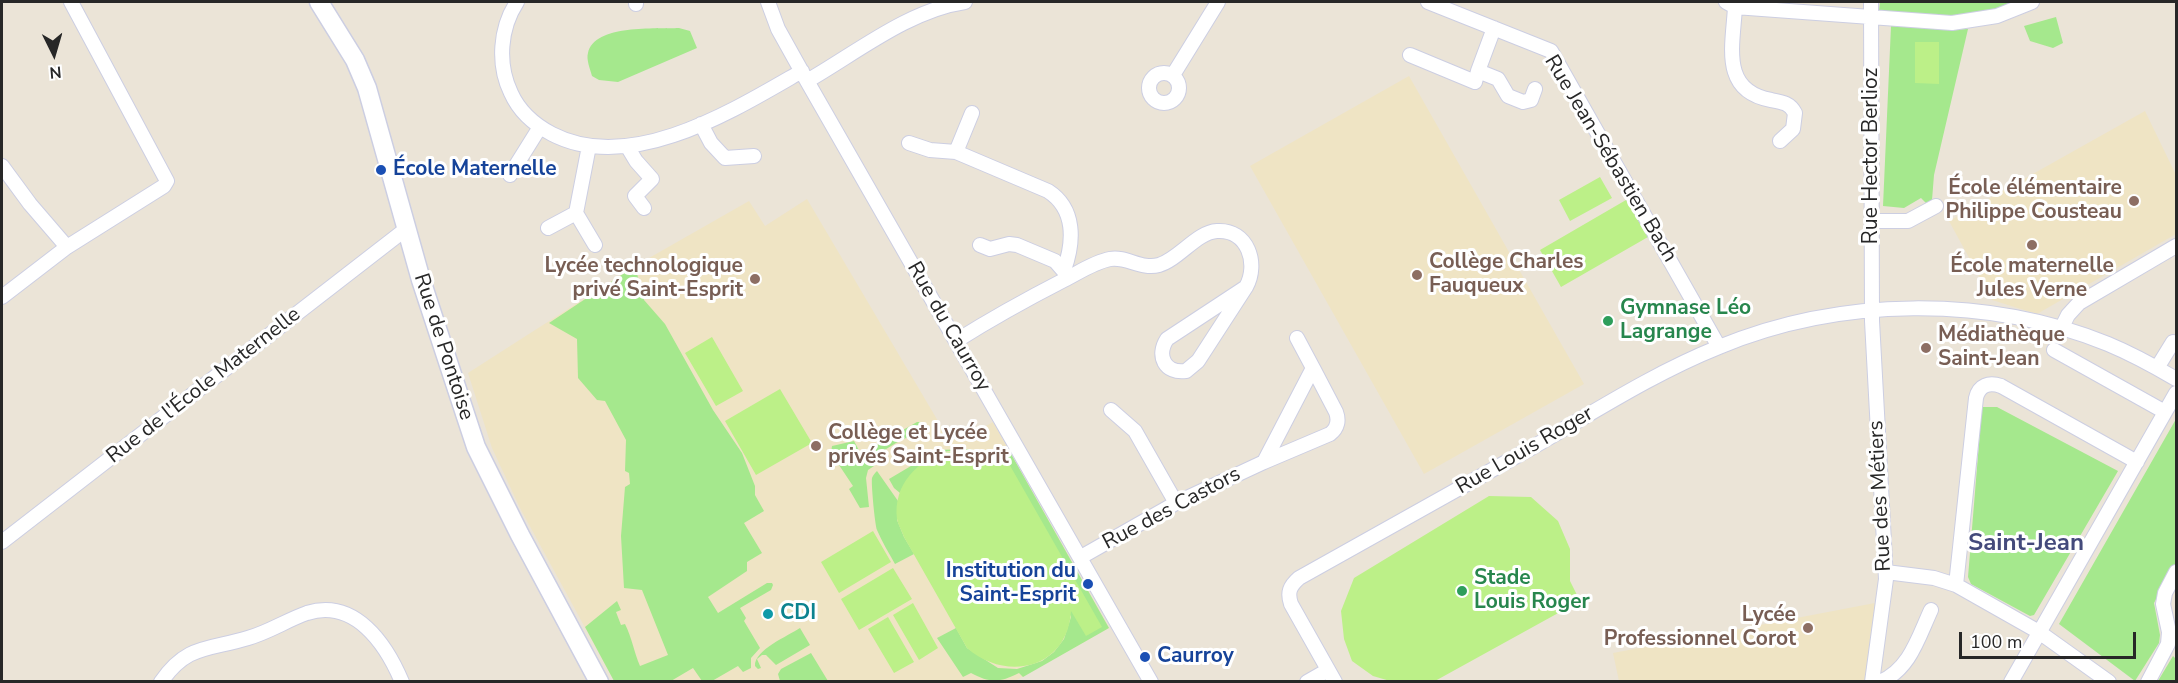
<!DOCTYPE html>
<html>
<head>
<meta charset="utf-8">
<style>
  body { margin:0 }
  #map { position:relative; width:2178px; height:683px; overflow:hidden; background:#ebe4d7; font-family:"Nunito Sans",sans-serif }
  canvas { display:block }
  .frame { position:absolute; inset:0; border:3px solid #272727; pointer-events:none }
  .north { position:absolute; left:24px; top:24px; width:60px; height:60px; -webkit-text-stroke:4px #fff; paint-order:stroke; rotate:175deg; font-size:16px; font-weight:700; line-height:24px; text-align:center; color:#272727 }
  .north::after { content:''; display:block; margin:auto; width:21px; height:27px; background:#272727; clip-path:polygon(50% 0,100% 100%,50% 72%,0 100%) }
  .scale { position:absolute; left:1959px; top:632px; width:177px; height:27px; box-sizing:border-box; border:3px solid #272727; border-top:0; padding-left:8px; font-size:18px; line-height:21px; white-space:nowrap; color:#272727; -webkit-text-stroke:4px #fff; paint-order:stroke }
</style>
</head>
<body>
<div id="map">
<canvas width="2178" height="683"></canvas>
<div class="frame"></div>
<div class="north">N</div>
<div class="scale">100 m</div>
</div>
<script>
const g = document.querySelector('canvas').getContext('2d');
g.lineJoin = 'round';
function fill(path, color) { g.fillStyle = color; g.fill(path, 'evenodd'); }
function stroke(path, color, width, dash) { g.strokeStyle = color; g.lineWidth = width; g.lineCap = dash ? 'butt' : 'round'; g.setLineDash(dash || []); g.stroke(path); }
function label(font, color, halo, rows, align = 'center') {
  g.font = font + ' "Nunito Sans",sans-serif'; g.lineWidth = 6; g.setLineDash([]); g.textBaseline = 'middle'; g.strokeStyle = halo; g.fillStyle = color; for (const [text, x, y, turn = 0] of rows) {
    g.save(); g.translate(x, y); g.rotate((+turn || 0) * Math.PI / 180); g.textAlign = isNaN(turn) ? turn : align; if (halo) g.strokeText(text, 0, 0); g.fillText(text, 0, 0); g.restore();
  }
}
fill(new Path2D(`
  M1409,76L1584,384L1424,474L1250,166Z
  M2145,111L2176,175V234L2037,314L1992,300L1949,221Z
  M807,199L948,438L968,436L993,422L1109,628L1015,681H614L520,508L492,448L468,373L635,266L749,201L765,226Z
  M1875,603L1866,681H1619L1613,653Z`), '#efe4c4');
fill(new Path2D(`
  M1880,2H2016C1974,24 1925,16 1879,11Z
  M2056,17L2063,43L2053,48L2030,41L2024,26Z
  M1891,26L1947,30L1968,29L1934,175L1932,200L1926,203L1921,198L1904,208L1883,206Z
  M679,28L690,31L697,48L618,82L599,80L592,76C590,69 586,59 588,53C594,24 657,29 679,28Z
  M635,266L644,300L665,324L713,410L742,453L755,486V495L764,511L744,523L762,553L747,562V571L708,597L718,613L767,583H772L773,585L771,590L740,608L746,618L744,621L760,648L751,658V668L743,672L738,666L712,681H702L693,668L671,681H614L585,627L617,601L621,610L616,612L621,625L625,624C632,638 634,652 640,666L668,655L642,590L624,588L621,536L625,487L630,484L629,473L625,471L626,440L605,401L597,400L578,378L577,339L549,323Z
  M1982,407H1997L2118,471L2034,615L2030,616L1971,584L1968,577Z
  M2176,419V563L2154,603L2160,635L2159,643L2135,681L2059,624Z
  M917,422H922L925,425L924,434L910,436L896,443L883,451L874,466L868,470L866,478L869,507L860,508L849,489L853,486L831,453L832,446L854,441L861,454Z
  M970,449L997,459L990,463C975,454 952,446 935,455C930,458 925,464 920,467C910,476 905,481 900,493L894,488L889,479L938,450Z
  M1010,452L1109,628L1023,677L1019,673C999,683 990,683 971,673L963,677L937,638L956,628L967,648L998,668L1017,669L1042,661L1054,652L1064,639L1071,617L1004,455Z
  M877,471L898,501L897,520L904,537L914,554L895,564C889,553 882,542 877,530C875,525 871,484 872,478C873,475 875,473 877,471Z
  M800,628L810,645L776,665L766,655H762L757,659L761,668L758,669L755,666C754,650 788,636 800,628Z
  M811,653L828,681H780L778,674L781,669Z
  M2173,656L2176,659V681H2158Z`), '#a5e88d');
fill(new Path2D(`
  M1915,42H1939V84L1915,83Z
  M1600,177L1612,198L1570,221L1559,200Z
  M1626,200L1648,237L1561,287L1540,250Z
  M712,337L743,391L716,406L685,353Z
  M780,389L812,443L756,475L725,421Z
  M949,452L978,456L990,463L1004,455L1102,627L1086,636L1071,611C1068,668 1007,683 967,648L904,537C902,531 898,525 897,519C893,485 917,459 949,452Z
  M1489,496L1531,497L1558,521L1570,549V581L1580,601L1435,681H1390L1373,676L1352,661L1344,639L1341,611L1354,578Z
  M873,531L891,562L839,593L821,562Z
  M893,568L912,599L859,630L841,599Z
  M913,603L938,648L919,660L893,615Z
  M888,617L914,662L894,673L868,629Z`), '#bcf088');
const street = new Path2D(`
  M517,2C500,28 497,64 511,93C519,111 535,125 552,134C631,175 734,110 802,71
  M636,2V4
  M768,2L778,29L807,81L1151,682
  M1428,2L1551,51L1719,347
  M1726,2L1735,7L1952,23L1997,16L2032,2
  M1871,2L1872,321L1886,579L1872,682
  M1735,7C1733,45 1720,91 1771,100C1782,102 1790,103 1795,113L1793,129L1780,141
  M1410,55L1475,82L1478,71L1498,79L1508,96L1523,102L1531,100L1535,89
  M1478,71L1494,28
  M1149 88a15 15 0 1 1 30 0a15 15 0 1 1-30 0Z
  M1173,75L1218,2
  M807,81C856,53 909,10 965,2
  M701,124L711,143L725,158L754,156
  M909,143L930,150L956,152L1048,191C1076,209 1074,242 1064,270
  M589,146L576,213L595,245
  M627,146L636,161L652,179L635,196L644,208
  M956,152L972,113
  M2,166L30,204L67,247
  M510,175L540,127
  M1872,221H1908L1936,206
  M548,228L576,213
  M980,245L990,249L1009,244L1017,245L1055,261L1068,276
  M2,297L67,247L164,186L167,181L71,2
  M2061,329L2068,315L2079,303L2176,246
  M956,341C991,319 1027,299 1064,280C1078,273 1094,262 1110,259C1127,256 1141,270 1159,265C1179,259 1197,232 1217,231C1248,229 1259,264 1246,287L1198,361L1186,371C1165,374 1156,356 1167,339L1246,287
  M2054,350L2165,412
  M2157,368L2173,342L2176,344
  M1111,410L1135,431L1176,503
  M1264,462L1330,434C1338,428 1339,420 1336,412L1313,368
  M2,542L406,229
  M1081,557L1176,503L1264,462L1313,368L1297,338
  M1886,572L1934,578L1956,585L2039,632L2109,682
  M1956,585L1976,398C1979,385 1989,382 2001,386L2137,462
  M161,682C187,644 209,650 248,638C269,632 287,620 307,613C355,598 386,644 402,682
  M1307,682L1328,670
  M1335,682L1291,604C1287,592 1290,586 1299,578C1377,534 1455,491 1533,447C1594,412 1654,373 1719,347C1840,297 1986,295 2108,344C2132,354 2154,366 2176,379
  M1880,682C1910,669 1918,638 1931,610
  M2011,682L2176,393
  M2148,682L2168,644L2169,632L2163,604L2165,593L2176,572`);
const secondary = new Path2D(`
  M319,2L355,60L367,88L421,280L476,447L520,535L599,682`);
stroke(street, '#cccee2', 16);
stroke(secondary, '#cccee2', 21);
stroke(street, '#fff', 14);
stroke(secondary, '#fff', 18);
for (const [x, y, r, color] of [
  [381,170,6,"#1a4fb4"],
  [2134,201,6,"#8d6e63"],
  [2032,245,6,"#8d6e63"],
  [1417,275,6,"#8d6e63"],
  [755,279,6,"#8d6e63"],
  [1608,321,6,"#2e9e5b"],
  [1926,348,6,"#8d6e63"],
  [816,446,6,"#8d6e63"],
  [1088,584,6,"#1a4fb4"],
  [1462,591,6,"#2e9e5b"],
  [768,614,6,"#0f9aa8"],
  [1808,628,6,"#8d6e63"],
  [1145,657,6,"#1a4fb4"]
]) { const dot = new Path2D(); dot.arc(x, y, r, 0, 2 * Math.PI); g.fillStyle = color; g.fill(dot); stroke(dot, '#fff', 2); }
label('21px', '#272727', '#fff', [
  ["Rue Hector Berlioz",1872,156,-90],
  ["Rue Jean-Sébastien Bach",1610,159,59],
  ["Rue du Caurroy",948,327,60],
  ["Rue de Pontoise",443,347,72],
  ["Rue de l'École Maternelle",204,386,-38],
  ["Rue Louis Roger",1525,451,-30],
  ["Rue des Métiers",1881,496,-93],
  ["Rue des Castors",1172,509,-28]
]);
label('bold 21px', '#164399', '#fff', [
  ["École Maternelle",393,170],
  ["Institution du",1076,572,"right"],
  ["Saint-Esprit",1076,596,"right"],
  ["Caurroy",1157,657]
], 'left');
label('bold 21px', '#785e54', '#fff', [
  ["École élémentaire",2122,189],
  ["Philippe Cousteau",2122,213],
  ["Collège Charles",1429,263,"left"],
  ["Fauqueux",1429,287,"left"],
  ["Lycée technologique",743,267],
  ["privé Saint-Esprit",743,291],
  ["École maternelle",2032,267,"center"],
  ["Jules Verne",2032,291,"center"],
  ["Médiathèque",1938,336,"left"],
  ["Saint-Jean",1938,360,"left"],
  ["Collège et Lycée",828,434,"left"],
  ["privés Saint-Esprit",828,458,"left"],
  ["Lycée",1796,616],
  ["Professionnel Corot",1796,640]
], 'right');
label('bold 21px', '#27864d', '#fff', [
  ["Gymnase Léo",1620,309],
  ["Lagrange",1620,333],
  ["Stade",1474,579],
  ["Louis Roger",1474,603]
], 'left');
label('bold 21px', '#0d838f', '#fff', [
  ["CDI",780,614]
], 'left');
label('bold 24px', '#444a7b', '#fff', [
  ["Saint-Jean",2026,544]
]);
</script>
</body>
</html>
